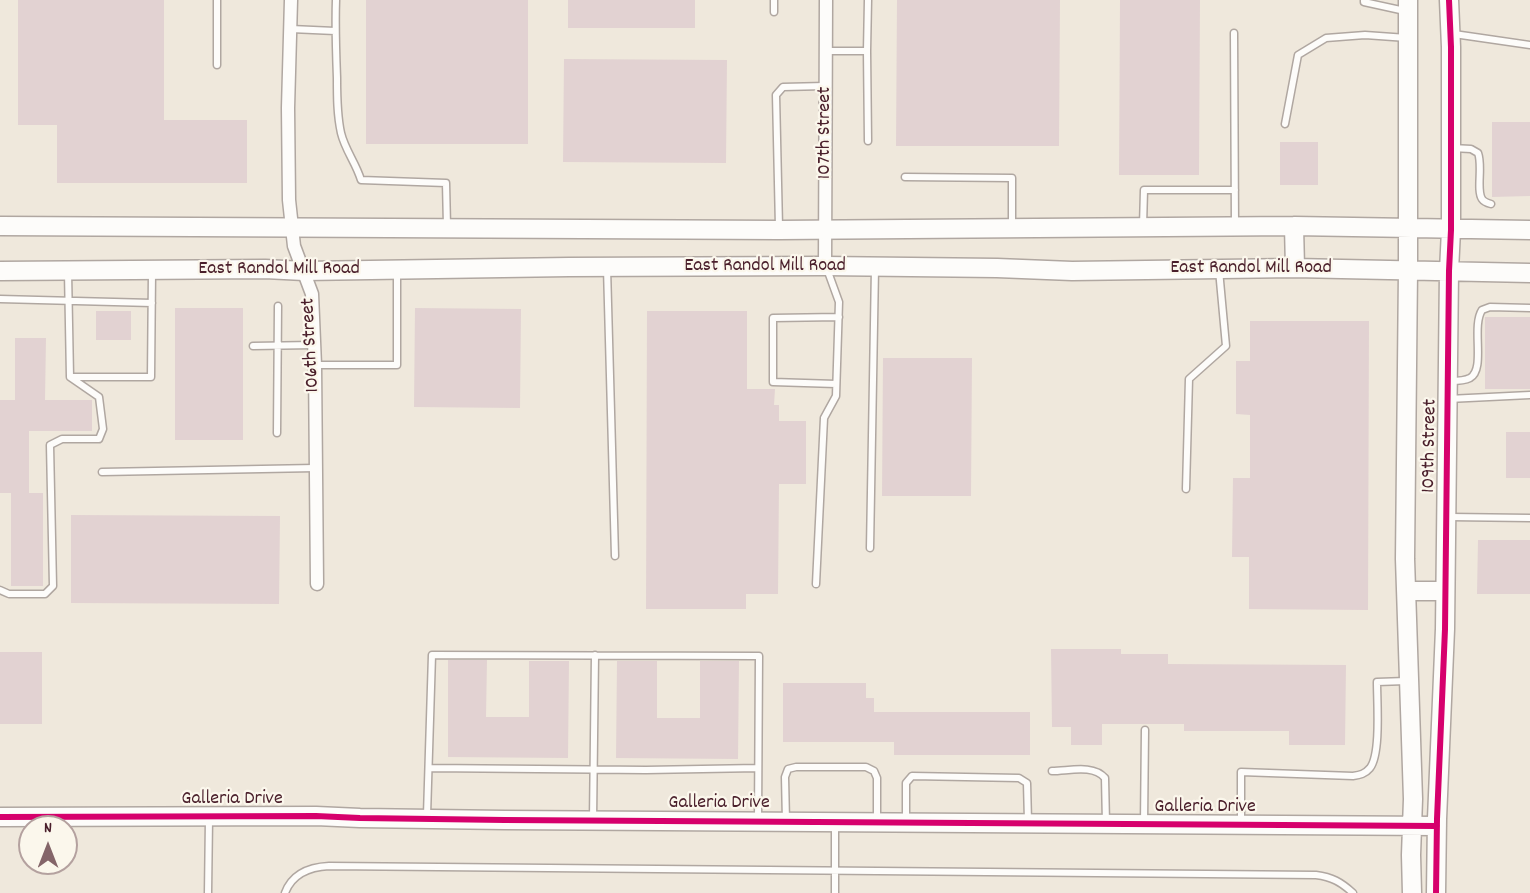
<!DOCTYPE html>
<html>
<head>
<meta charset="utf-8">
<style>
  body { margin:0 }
  #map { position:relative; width:1530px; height:893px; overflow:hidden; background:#efe8dc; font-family:Dekko,sans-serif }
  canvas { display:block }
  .north { position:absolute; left:18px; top:815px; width:60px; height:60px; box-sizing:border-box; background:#fbf7ec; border:2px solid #b4a19f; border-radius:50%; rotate:0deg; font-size:16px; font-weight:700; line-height:24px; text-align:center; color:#4a1f2b }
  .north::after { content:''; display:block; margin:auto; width:21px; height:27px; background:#846569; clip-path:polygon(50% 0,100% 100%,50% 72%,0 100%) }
</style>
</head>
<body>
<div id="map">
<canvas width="1530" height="893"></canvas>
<div class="north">N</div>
</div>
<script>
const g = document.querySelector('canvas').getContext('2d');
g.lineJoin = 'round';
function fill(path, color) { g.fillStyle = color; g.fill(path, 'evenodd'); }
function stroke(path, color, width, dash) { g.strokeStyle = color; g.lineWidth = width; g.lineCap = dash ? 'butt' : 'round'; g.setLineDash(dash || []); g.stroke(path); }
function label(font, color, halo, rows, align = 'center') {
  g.font = font + ' Dekko,sans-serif'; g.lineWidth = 4.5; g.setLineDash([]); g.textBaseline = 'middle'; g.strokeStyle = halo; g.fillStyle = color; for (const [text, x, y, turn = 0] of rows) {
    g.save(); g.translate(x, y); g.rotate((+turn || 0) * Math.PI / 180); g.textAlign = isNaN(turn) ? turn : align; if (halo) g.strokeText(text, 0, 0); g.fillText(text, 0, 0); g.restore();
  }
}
fill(new Path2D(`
  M18,0H164V120H247V183H57V125H18Z
  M366,0H528V144H366Z
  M568,0H695V28H568Z
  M897,0H1060L1059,146H896Z
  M1120,0H1200L1199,175H1119Z
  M564,59L727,60L726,163L563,162Z
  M1492,122H1530V196L1492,197Z
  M1280,142H1318V185H1280Z
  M175,308H243V440H175Z
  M415,308L521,309L520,408L414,407Z
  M96,311H131V340H96Z
  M647,311H747V389H775L774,405H779V421H806V484H779L778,594H746V609H646Z
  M1485,317H1530V389H1485Z
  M1250,321H1369L1368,610L1249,609V557H1232L1233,478H1250V415L1236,414V361H1250Z
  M15,338H46L45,400H92V431H29V493H43V586H11V493H0V400H15Z
  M883,358H972L971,496H882Z
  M1506,432H1530V478H1506Z
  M71,515L280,516L279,604L71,603Z
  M1478,540H1530V594H1477Z
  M1051,649H1121V654H1168V664L1346,665L1345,745H1289V731H1184V724H1102V745H1071V727H1052Z
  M0,652H42V724H0Z
  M448,660H487L486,717H529V661H569L568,758L448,757Z
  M617,661H657V718H700V661H739L738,759L616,758Z
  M783,683H866V698H874V712H1030V755H894V742H783Z`), '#e2d2d2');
const lane = new Path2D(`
  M217,0V65
  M336,0C335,26 336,52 337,78C337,97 337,115 341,133C345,150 356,163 361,180L446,183L447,226
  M1364,0V2L1405,11
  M774,12V0
  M291,29L335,31
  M1234,33L1235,226
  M1454,34L1530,45
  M826,51H867L868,0
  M867,51L868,141
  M1285,124L1298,55L1326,38L1365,35L1407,38
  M1452,148L1471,149L1478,153C1483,166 1476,190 1482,199C1484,202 1487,203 1491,204
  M905,177L1012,178V227
  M1143,226L1144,190H1235
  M779,227L776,95L783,87L825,86
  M607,268L615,556
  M0,299L152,303
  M253,346L313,345
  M315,365H397V271
  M70,377H151L152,273
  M1451,381C1457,381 1464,381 1470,378C1486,369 1471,327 1482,310L1490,307L1530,308
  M836,384L773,382V318L839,317
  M1448,399L1530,395
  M277,433L278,306
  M102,472L315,468
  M1186,489L1189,379L1226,346L1219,270
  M1450,517L1530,518
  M870,548L875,268
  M816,584L824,418L836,396L839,302L827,269
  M0,590L9,594H45L53,586L50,445L62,439H99L103,429L99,397L70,377L68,272
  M429,768L646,770L758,768
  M1052,771C1069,771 1093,764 1105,778L1106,823
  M427,815L432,655L759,656L758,820
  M593,820L595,655
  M786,821L785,777L788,769L796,767H866L874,771L877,778V819
  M906,822V783L912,776L1019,778L1027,783L1028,821
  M1144,823L1145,730
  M1241,824V772L1353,776C1360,775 1365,774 1370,768C1381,754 1377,702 1377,682L1406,681
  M208,893L209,819
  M285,893C292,874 309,867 329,866L1316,875C1332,877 1341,882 1353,893
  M835,893V825`);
const street = new Path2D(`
  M291,0L288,108L289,200L294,246L312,294L315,365L317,584
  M825,266L826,0`);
const secondary = new Path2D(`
  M1408,0V270L1405,559L1413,799L1411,855L1412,893
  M0,226L779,230L1294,226L1530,230
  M1294,226L1295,268
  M0,271L265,269L304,271L569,267L825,266L997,268L1072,271L1295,268L1530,273
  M1406,591H1445
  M0,817L316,816L360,818L505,820L1437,826
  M1436,893L1437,819L1445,629L1449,271L1451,230V47L1449,0`);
stroke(lane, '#b0a7a1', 9);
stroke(street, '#b0a7a1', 15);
stroke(secondary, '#b0a7a1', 21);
stroke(lane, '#fdfcfa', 6);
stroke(street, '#fdfcfa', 12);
stroke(secondary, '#fdfcfa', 18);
stroke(new Path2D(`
  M0,817L316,816L360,818L505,820L1437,826
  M1436,893L1437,819L1445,629L1449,271L1451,230V47L1449,0`), '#d6006c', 6);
label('20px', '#4a1f2b', '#fbf7ec', [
  ["107th Street",826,133,-90],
  ["East Randol Mill Road",765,267],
  ["East Randol Mill Road",1251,269],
  ["East Randol Mill Road",279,270],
  ["106th Street",312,345,-93],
  ["109th Street",1431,446,-89],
  ["Galleria Drive",232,800],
  ["Galleria Drive",719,804],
  ["Galleria Drive",1205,808]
]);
</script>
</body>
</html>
